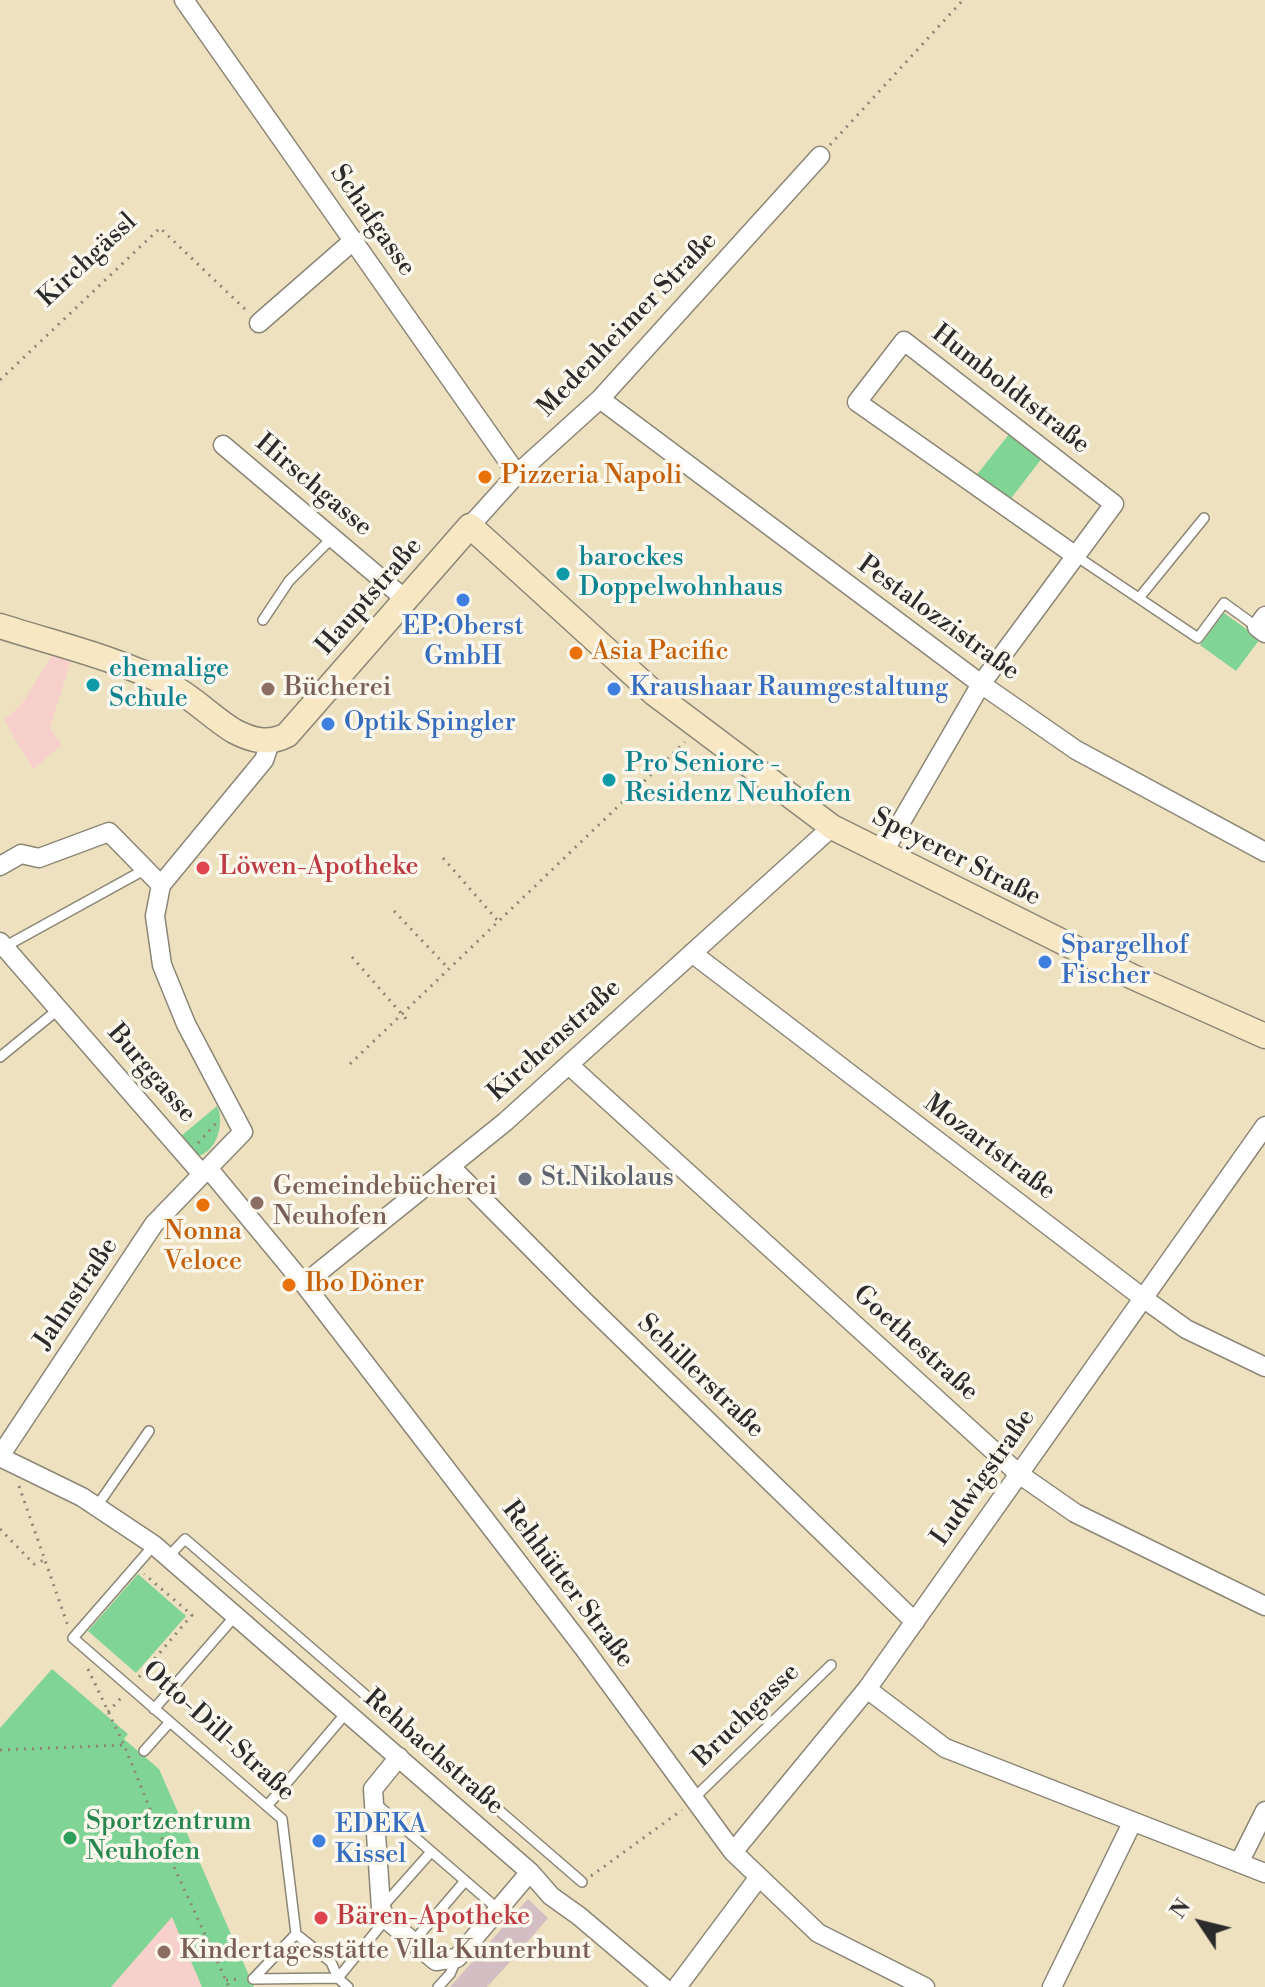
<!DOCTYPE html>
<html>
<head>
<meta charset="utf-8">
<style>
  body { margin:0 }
  #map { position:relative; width:1265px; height:1987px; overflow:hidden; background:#ede1c0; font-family:"Libre Bodoni",serif }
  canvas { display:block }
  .north { position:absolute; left:1161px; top:1883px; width:80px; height:80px; -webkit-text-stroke:6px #fbf7ec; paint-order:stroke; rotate:305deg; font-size:22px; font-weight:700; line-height:32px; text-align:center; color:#2b2b2b }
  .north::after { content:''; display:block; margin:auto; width:28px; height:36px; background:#2b2b2b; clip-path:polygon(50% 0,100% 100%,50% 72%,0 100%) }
</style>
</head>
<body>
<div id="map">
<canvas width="1265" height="1987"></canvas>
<div class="north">N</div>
</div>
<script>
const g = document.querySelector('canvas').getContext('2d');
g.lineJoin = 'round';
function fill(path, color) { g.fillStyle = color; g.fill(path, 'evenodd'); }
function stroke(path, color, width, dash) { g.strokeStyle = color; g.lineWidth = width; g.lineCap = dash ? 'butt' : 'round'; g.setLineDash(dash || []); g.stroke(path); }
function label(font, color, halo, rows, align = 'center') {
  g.font = font + ' "Libre Bodoni",serif'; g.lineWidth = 7; g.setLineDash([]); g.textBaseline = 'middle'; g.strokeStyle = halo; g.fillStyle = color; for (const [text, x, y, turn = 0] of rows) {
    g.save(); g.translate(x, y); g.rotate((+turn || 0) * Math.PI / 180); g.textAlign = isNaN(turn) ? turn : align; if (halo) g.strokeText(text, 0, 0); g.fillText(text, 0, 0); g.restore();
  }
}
fill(new Path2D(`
  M53,654L71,660L50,728L62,745L33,769L4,720L21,705Z
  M172,1917L202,1987H111Z`), '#f7d0cc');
fill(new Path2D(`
  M528,1899L548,1918L511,1961L487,1987H450Z`), '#d2bec3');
fill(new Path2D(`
  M1010,433L1042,458L1009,501L975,477Z
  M1224,613L1260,639L1236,671L1200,645Z
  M217,1106C225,1122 217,1152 198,1156L181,1136Z
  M138,1574L186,1616L136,1673L88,1631Z
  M52,1669L128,1734L124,1739L159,1769L254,1987H202L172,1917L111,1987H0V1728Z`), '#80d496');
const service = new Path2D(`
  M1076,556L1198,638L1224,603L1257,627
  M1139,598L1204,518
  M263,620L289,581L333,537
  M6,946L144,870
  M0,1057L60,1008
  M97,1506L149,1431
  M154,1545L73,1638L282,1819L296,1934L331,1962L338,1978L386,1919
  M168,1557L185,1539L582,1882
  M154,1709L236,1615
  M144,1751L169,1723
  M693,1799L831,1665
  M374,1802L499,1910
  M267,1806L347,1712
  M383,1906L431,1852
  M413,1942L465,1881
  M253,1979L338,1978L348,1987
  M253,1979L296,1934
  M438,1987L450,1974L457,1958`);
const minor = new Path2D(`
  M184,0L517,474
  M259,323L354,240
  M600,399L981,684L1076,750L1265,852
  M223,445L405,599
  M470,526L517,474L600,399L820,156
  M1265,616L1257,627L1265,633
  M883,853L981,684L1114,504L904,341L857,402L1076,556
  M0,866L21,854L39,858L109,832L161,885
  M0,942L202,1174
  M692,953L1143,1298L1186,1329L1265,1367
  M569,1065L1019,1474L1075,1513L1265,1606
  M451,1167L583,1300L915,1622
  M208,1168L304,1284L583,1647L733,1852L818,1933L925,1987
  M304,1284L505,1122L832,827
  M0,1456L154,1224L243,1132L186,1024L162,965L155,916L161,885L264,760L271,740
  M0,1457L82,1497L154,1545L530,1872L551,1896L579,1916L663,1987
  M867,1689L945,1748L1265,1873
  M399,1757L373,1789L381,1908L386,1919L436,1961L457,1958L530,1872
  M733,1852L867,1689L1265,1126
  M1239,1863L1265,1811
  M677,1987L759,1877
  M1052,1987L1132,1823`);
const secondary = new Path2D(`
  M0,626C56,644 117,658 169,685C193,697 211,717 234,731C251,740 268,745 287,735L470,526L655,694L832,827L1133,977L1265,1036`);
stroke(service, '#8c8676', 12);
stroke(minor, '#8c8676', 21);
stroke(secondary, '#8c8676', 27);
stroke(new Path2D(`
  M830,145L963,0
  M0,380L160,228L248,312
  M443,858L498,921
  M394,911L449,969
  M352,957L407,1020
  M350,1064L685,742
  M198,1143L217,1122
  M19,1486L68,1626
  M0,1529L34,1564L44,1560
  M88,1669L124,1745L170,1858L229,1987
  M139,1677L192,1615L144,1574
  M108,1712L121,1698
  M0,1750L124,1745
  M591,1876L682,1810
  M226,1980L242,1979`), '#8c8676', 3, [2, 6]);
stroke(service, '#fff', 9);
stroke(minor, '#fff', 18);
stroke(secondary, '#f7e8c3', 24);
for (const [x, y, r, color] of [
  [485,477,8,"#e8710a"],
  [563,574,8,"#0f9aa8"],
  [463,600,8,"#3f7fe0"],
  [576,653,8,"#e8710a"],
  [93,685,8,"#0f9aa8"],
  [268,689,8,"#8d6e63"],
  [614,689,8,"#3f7fe0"],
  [328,724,8,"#3f7fe0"],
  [609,780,8,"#0f9aa8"],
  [203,868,8,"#e0444e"],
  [1045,962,8,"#3f7fe0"],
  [525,1179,8,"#6b7280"],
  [257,1203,8,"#8d6e63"],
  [203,1205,8,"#e8710a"],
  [289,1285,8,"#e8710a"],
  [70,1838,8,"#2e9e5b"],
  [319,1841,8,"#3f7fe0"],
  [321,1918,8,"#e0444e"],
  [164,1952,8,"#8d6e63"]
]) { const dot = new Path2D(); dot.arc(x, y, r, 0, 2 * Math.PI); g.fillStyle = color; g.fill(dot); stroke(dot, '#fbf7ec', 3); }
label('26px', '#2b2b2b', '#fbf7ec', [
  ["Schafgasse",372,221,55],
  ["Kirchgässl",88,261,-43],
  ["Medenheimer Straße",628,325,-46],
  ["Humboldtstraße",1010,390,38],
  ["Hirschgasse",313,486,40],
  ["Hauptstraße",370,597,-49],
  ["Pestalozzistraße",938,619,36],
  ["Speyerer Straße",956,858,27],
  ["Kirchenstraße",555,1041,-42],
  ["Burggasse",151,1074,49],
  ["Mozartstraße",989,1148,37],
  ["Jahnstraße",77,1294,-56],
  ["Goethestraße",915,1344,42],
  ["Schillerstraße",700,1377,44],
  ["Ludwigstraße",984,1478,-55],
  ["Rehhütter Straße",567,1585,53],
  ["Bruchgasse",747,1716,-44],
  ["Otto-Dill-Straße",218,1732,42],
  ["Rehbachstraße",433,1753,41]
]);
label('26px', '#c56008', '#fbf7ec', [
  ["Pizzeria Napoli",501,477],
  ["Asia Pacific",592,653],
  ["Nonna",203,1233,"center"],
  ["Veloce",203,1263,"center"],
  ["Ibo Döner",305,1285]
], 'left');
label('26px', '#0d838f', '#fbf7ec', [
  ["barockes",579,559],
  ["Doppelwohnhaus",579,589],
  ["ehemalige",109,670],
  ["Schule",109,700],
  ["Pro Seniore -",625,765],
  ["Residenz Neuhofen",625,795]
], 'left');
label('26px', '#366cbe', '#fbf7ec', [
  ["EP:Oberst",463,628,"center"],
  ["GmbH",463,658,"center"],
  ["Kraushaar Raumgestaltung",630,689],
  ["Optik Spingler",344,724],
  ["Spargelhof",1061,947],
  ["Fischer",1061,977],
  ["EDEKA",335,1826],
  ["Kissel",335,1856]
], 'left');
label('26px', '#785e54', '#fbf7ec', [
  ["Bücherei",284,689],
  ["Gemeindebücherei",273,1188],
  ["Neuhofen",273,1218],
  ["Kindertagesstätte Villa Kunterbunt",180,1952]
], 'left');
label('26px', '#be3a42', '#fbf7ec', [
  ["Löwen-Apotheke",219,868],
  ["Bären-Apotheke",337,1918]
], 'left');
label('26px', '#5b616d', '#fbf7ec', [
  ["St.Nikolaus",541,1179]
], 'left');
label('26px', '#27864d', '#fbf7ec', [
  ["Sportzentrum",86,1823],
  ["Neuhofen",86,1853]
], 'left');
</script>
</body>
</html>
